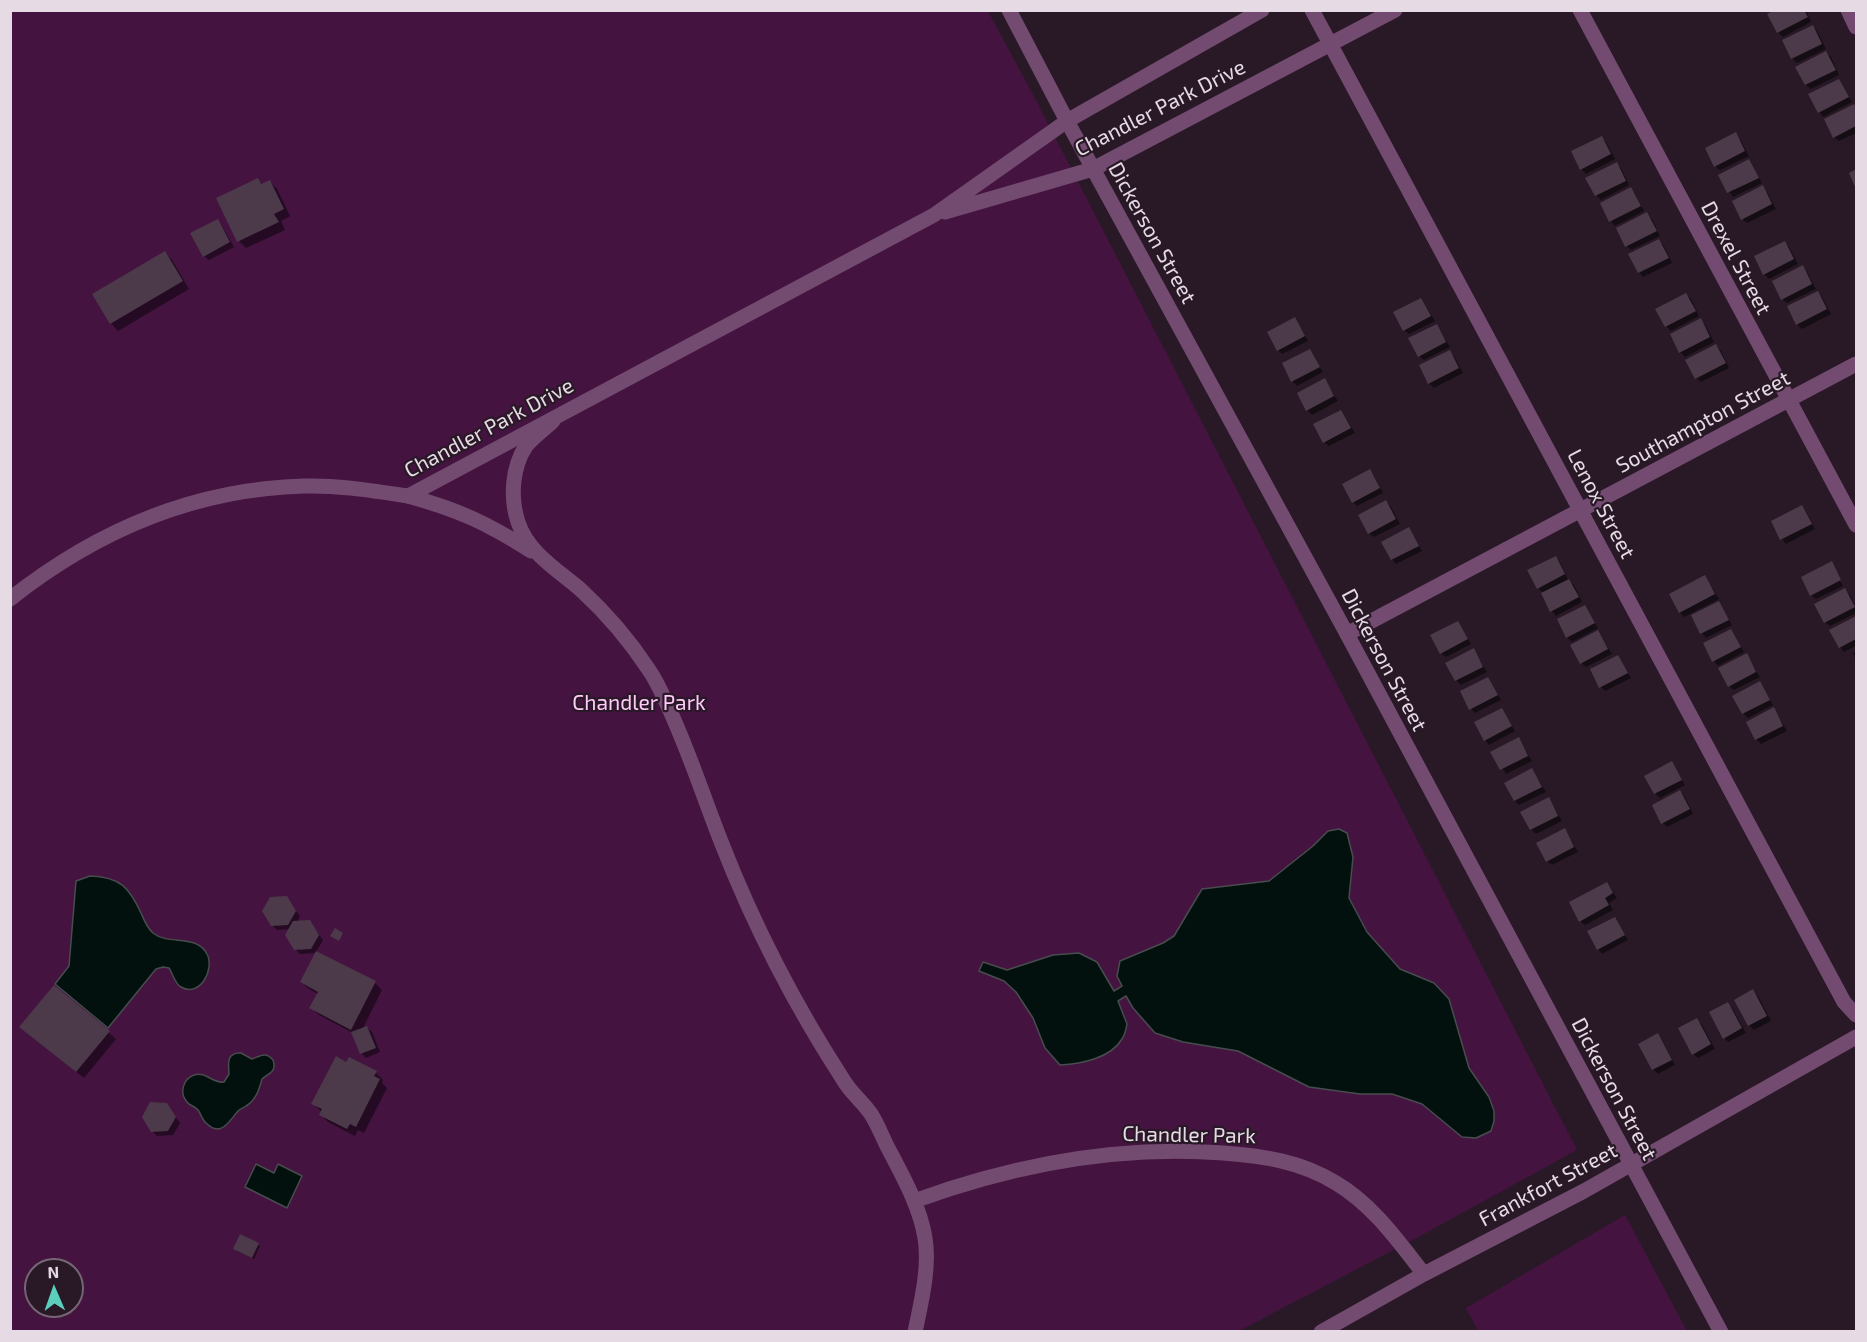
<!DOCTYPE html>
<html>
<head>
<meta charset="utf-8">
<style>
  body { margin:0 }
  #map { position:relative; width:1867px; height:1342px; overflow:hidden; background:#291927; font-family:"Exo 2",sans-serif }
  canvas { display:block }
  .frame { position:absolute; inset:0; border:12px solid #e6dae4; pointer-events:none }
  .north { position:absolute; left:24px; top:1258px; width:60px; height:60px; box-sizing:border-box; background:#291927; border:2px solid #756673; border-radius:50%; rotate:358deg; font-size:16px; font-weight:700; line-height:24px; text-align:center; color:#e6dae4 }
  .north::after { content:''; display:block; margin:auto; width:21px; height:27px; background:#5bcebc; clip-path:polygon(50% 0,100% 100%,50% 72%,0 100%) }
</style>
</head>
<body>
<div id="map">
<canvas width="1867" height="1342"></canvas>
<div class="frame"></div>
<div class="north">N</div>
</div>
<script>
const g = document.querySelector('canvas').getContext('2d');
g.lineJoin = 'round';
function fill(path, color) { g.fillStyle = color; g.fill(path, 'evenodd'); }
function stroke(path, color, width, dash) { g.strokeStyle = color; g.lineWidth = width; g.lineCap = dash ? 'butt' : 'round'; g.setLineDash(dash || []); g.stroke(path); }
function label(font, color, halo, rows, align = 'center') {
  g.font = font + ' "Exo 2",sans-serif'; g.lineWidth = 4.5; g.setLineDash([]); g.textBaseline = 'middle'; g.strokeStyle = halo; g.fillStyle = color; for (const [text, x, y, turn = 0] of rows) {
    g.save(); g.translate(x, y); g.rotate((+turn || 0) * Math.PI / 180); g.textAlign = isNaN(turn) ? turn : align; if (halo) g.strokeText(text, 0, 0); g.fillText(text, 0, 0); g.restore();
  }
}
fill(new Path2D(`
  M10,11H988L1038,104L1577,1150L1420,1236L1239,1331H11ZM36,1270H72V1306H36Z
  M1625,1215L1687,1331H1478L1466,1308Z`), '#441340');
const water = new Path2D(`
  M1339,829L1347,833L1353,857L1349,898L1367,932L1400,969L1434,983L1449,999L1469,1068L1489,1097L1494,1111V1121L1491,1131L1476,1138L1462,1137L1422,1104L1392,1094H1360L1309,1087L1238,1051L1183,1042L1155,1033L1133,1008L1126,996L1118,1001L1127,1024C1126,1029 1125,1035 1122,1039C1111,1058 1081,1064 1060,1065L1045,1048L1033,1018L1016,992L1004,981L979,971L983,962L1007,970L1053,955L1079,953L1097,962L1114,991L1122,986L1117,976L1120,961L1163,943L1174,936L1202,889L1269,881L1313,846L1328,831Z
  M90,876C120,877 129,887 141,913C144,920 147,928 153,933C169,946 196,933 207,954C215,969 200,998 181,987C175,984 173,974 169,968L163,967L156,969L108,1028L55,984L69,966L76,881Z
  M241,1053L252,1059C260,1056 266,1051 273,1060C277,1072 269,1073 262,1079C259,1090 256,1100 246,1106C242,1109 241,1108 238,1111C229,1121 221,1139 205,1122C202,1119 201,1114 198,1110C195,1106 190,1106 187,1102C179,1093 183,1079 194,1075C206,1071 213,1084 224,1082L229,1074C228,1063 227,1052 241,1053Z
  M256,1164L274,1173L278,1164L302,1176L287,1208L245,1187Z`);
fill(water, '#03110e');
stroke(water, '#474d4e', 1.5);
fill(new Path2D(`
  M1778,10H1806L1811,22L1783,37L1778,32Z
  M1813,27L1817,31L1826,49L1797,63L1792,58L1784,41Z
  M1826,53L1831,57L1839,75L1811,89L1806,85L1797,67Z
  M1839,81L1852,102L1823,117L1819,112Z
  M1854,105L1856,108V133L1839,141L1834,137Z
  M1735,134L1740,139L1749,156L1720,170L1715,166Z
  M1601,137L1606,142L1615,159L1586,174L1581,169Z
  M1749,161L1762,183L1733,197L1720,176Z
  M1616,164L1621,168L1629,185L1601,200L1596,195Z
  M257,180L262,185L270,182L277,189L290,216L281,221L285,230L246,248L239,241Z
  M1762,187L1767,192L1776,209L1747,223L1742,219Z
  M1631,189L1635,194L1644,211L1615,226L1611,221Z
  M1647,214L1652,219L1660,236L1631,250L1627,246Z
  M218,221L222,226L234,247L209,260L204,256Z
  M1659,241L1664,246L1672,263L1643,277L1639,272Z
  M1784,242L1789,247L1798,264L1769,279L1764,274Z
  M165,253L172,260L189,289L118,331L111,323Z
  M1803,267L1807,272L1816,289L1787,303L1782,299Z
  M1818,293L1822,297L1831,314L1802,329L1797,324Z
  M1686,295L1691,299L1699,316L1671,331L1666,326Z
  M1421,299L1435,321L1409,334L1404,330Z
  M1295,319L1308,341L1282,354L1278,350Z
  M1700,320L1705,325L1714,342L1685,357L1680,352Z
  M1436,325L1450,347L1424,360L1419,356Z
  M1716,346L1721,351L1729,368L1701,382L1696,378Z
  M1310,351L1323,372L1297,386L1292,381Z
  M1450,352L1454,356L1463,373L1434,388L1429,383Z
  M1324,380L1338,401L1312,415L1307,410Z
  M1341,411L1355,433L1329,446L1324,442Z
  M1370,471L1374,476L1383,493L1357,506L1353,502Z
  M1386,502L1391,507L1400,524L1374,537L1369,533Z
  M1802,507L1806,512L1815,529L1786,544L1782,539Z
  M1409,529L1422,551L1396,564L1392,559Z
  M1555,557L1560,562L1568,580L1574,585L1582,602L1556,616L1552,611L1544,594L1538,588Z
  M1832,563L1835,567H1833L1843,586L1816,599L1811,595Z
  M1705,577L1719,599L1684,617L1680,612Z
  M1845,590L1850,595L1856,608V613L1830,626L1825,622Z
  M1719,603L1732,625L1706,638L1702,633Z
  M1585,607L1598,628L1572,642L1567,637Z
  M1856,617V646L1844,652L1840,647L1831,630Z
  M1458,622L1471,644L1446,657L1441,653Z
  M1731,630L1744,652L1718,666L1714,661Z
  M1598,632L1612,654L1586,667L1581,663Z
  M1473,650L1487,672L1461,685L1456,680Z
  M1856,651V661L1853,653Z
  M1746,655L1760,677L1734,690L1729,686Z
  M1618,657L1631,678L1605,691L1601,687Z
  M1488,679L1501,700L1475,713L1471,709Z
  M1760,683L1773,705L1748,718L1743,713Z
  M1774,709L1787,731L1761,744L1756,739Z
  M1502,710L1515,731L1489,745L1485,740Z
  M1518,739L1532,761L1506,774L1492,752Z
  M1672,763L1685,785L1660,798L1655,793Z
  M1532,770L1546,792L1519,805L1515,801Z
  M1680,792L1685,797L1693,814L1667,827L1663,823Z
  M1548,799L1562,821L1536,834L1531,829Z
  M1564,830L1578,852L1552,865L1547,861Z
  M1607,884L1617,898L1609,903L1613,910L1585,925L1580,921Z
  M286,898L300,916L297,922H309L323,940L316,952L375,983L382,990L362,1030L367,1028L372,1032L380,1052L366,1058L361,1053L353,1033L319,1015L311,1008L318,994L309,989L301,982L316,953L300,954L295,949L290,929L277,930L272,925Z
  M1615,919L1628,940L1602,954L1598,949Z
  M54,988L116,1039L84,1078L28,1034Z
  M1753,991L1758,996L1771,1021L1754,1030L1749,1025Z
  M1728,1004L1732,1008L1746,1033L1728,1042L1724,1038Z
  M1697,1020L1702,1025L1715,1049L1698,1058L1693,1054Z
  M1657,1035L1662,1040L1675,1065L1658,1074L1653,1069Z
  M347,1064L376,1073L383,1080L382,1083L387,1088L364,1133L358,1130L355,1136L328,1122L321,1115L322,1112L313,1104Z
  M166,1104L180,1123L173,1135L157,1136L152,1131Z
  M241,1236L260,1246L254,1259L237,1251Z`), '#0007');
fill(new Path2D(`
  M1774,10H1804L1808,17L1777,33L1767,14Z
  M1813,25L1822,44L1791,59L1782,40Z
  M1826,51L1836,70L1805,85L1795,67Z
  M1839,79L1849,97L1818,113L1808,94Z
  M1854,104L1856,108V126L1833,138L1824,119Z
  M1736,132L1745,151L1714,167L1705,148Z
  M1602,136L1611,154L1580,170L1571,151Z
  M1749,159L1759,178L1727,193L1718,175Z
  M1617,162L1626,181L1595,196L1585,178Z
  M1856,169V189L1849,173Z
  M258,178L261,184L270,180L284,209L274,214L279,222L237,242L216,198Z
  M1763,185L1772,204L1741,220L1732,201Z
  M1631,187L1641,206L1609,222L1600,203Z
  M1647,212L1657,231L1625,247L1616,228Z
  M218,219L230,242L203,257L190,233Z
  M1659,239L1669,258L1638,273L1628,254Z
  M1785,241L1794,259L1763,275L1754,256Z
  M165,251L183,281L110,324L92,294Z
  M1803,265L1812,284L1781,300L1772,281Z
  M1818,291L1827,309L1796,325L1787,306Z
  M1686,293L1696,311L1665,327L1655,309Z
  M1421,298L1431,316L1403,331L1393,312Z
  M1295,317L1305,336L1277,351L1267,332Z
  M1701,318L1710,337L1679,353L1670,334Z
  M1437,324L1446,342L1418,357L1408,338Z
  M1716,344L1726,363L1695,379L1685,360Z
  M1310,349L1320,367L1291,382L1282,363Z
  M1450,350L1459,368L1428,384L1419,365Z
  M1325,378L1334,396L1306,411L1297,393Z
  M1341,410L1351,428L1323,443L1313,424Z
  M1370,469L1380,488L1352,503L1342,484Z
  M1386,500L1396,519L1368,534L1358,515Z
  M1802,505L1812,524L1780,540L1771,521Z
  M1409,527L1419,546L1391,560L1381,542Z
  M1556,556L1565,574L1537,589L1527,570Z
  M1832,561L1841,580L1810,596L1801,577Z
  M1705,575L1715,594L1679,613L1669,594Z
  M1569,579L1579,597L1550,612L1541,593Z
  M1845,588L1855,607L1824,623L1814,604Z
  M1719,601L1729,620L1700,634L1691,615Z
  M1585,605L1595,623L1566,638L1557,619Z
  M1856,616V639L1839,648L1829,630Z
  M1458,621L1468,639L1440,654L1430,635Z
  M1731,629L1741,647L1712,662L1703,643Z
  M1598,630L1608,649L1580,664L1570,645Z
  M1474,648L1483,667L1455,681L1445,663Z
  M1747,653L1756,672L1728,687L1718,668Z
  M1618,655L1628,673L1599,688L1590,669Z
  M1488,677L1498,695L1469,710L1460,691Z
  M1760,681L1770,700L1742,714L1732,696Z
  M1774,707L1783,726L1755,740L1746,722Z
  M1502,708L1512,726L1484,741L1474,722Z
  M1519,737L1528,756L1500,770L1490,752Z
  M1672,761L1682,780L1654,794L1644,776Z
  M1532,768L1542,787L1514,801L1504,783Z
  M1680,790L1690,809L1661,824L1652,805Z
  M1549,797L1558,816L1530,830L1520,812Z
  M1565,828L1574,847L1546,862L1536,843Z
  M1607,882L1613,893L1605,898L1609,905L1579,922L1569,902Z
  M287,896L296,911L288,925L271,926L262,911L270,897Z
  M1615,917L1625,935L1597,950L1587,931Z
  M310,920L319,935L311,949L294,950L285,935L293,921Z
  M335,928L343,933L339,941L330,936Z
  M316,951L376,981L351,1030L309,1008L318,992L300,982Z
  M54,985L110,1031L76,1072L19,1027Z
  M1753,989L1767,1016L1748,1026L1734,1000Z
  M1728,1002L1742,1028L1723,1039L1709,1012Z
  M1697,1018L1711,1044L1692,1055L1678,1028Z
  M367,1026L376,1048L360,1054L351,1032Z
  M1658,1033L1672,1060L1652,1070L1638,1044Z
  M336,1056L346,1062L349,1057L377,1071L374,1076L380,1079L356,1127L350,1124L347,1129L319,1115L322,1109L311,1104Z
  M150,1102L167,1103L176,1117L168,1131L151,1132L142,1117Z
  M240,1234L259,1243L252,1258L233,1249Z`), '#4c3a4a');
stroke(new Path2D(`
  M1312,10L1844,1002L1856,1015
  M1580,10L1856,525
  M1848,10L1856,27
  M553,421C545,429 533,437 526,446C512,467 510,498 518,522C528,553 558,570 581,590C606,613 630,641 649,670C656,680 661,691 666,702C688,748 703,796 722,844C754,926 796,1007 844,1081C851,1093 863,1102 871,1114C877,1123 882,1136 887,1146C902,1175 920,1206 925,1238C930,1267 921,1303 915,1332
  M408,496C459,510 487,523 531,551
  M1347,634L1856,364
  M914,1201C1013,1165 1116,1145 1223,1153C1263,1156 1300,1161 1336,1183C1373,1205 1398,1241 1424,1274
  M1321,1332L1424,1274L1584,1191L1856,1037`), '#744b70', 15);
stroke(new Path2D(`
  M1009,10L1067,121L1347,634L1721,1332
  M945,212L1093,169L1395,10
  M10,599C96,531 194,489 304,486C339,485 374,491 408,496L934,215L1067,121L1262,10`), '#744b70', 15);
label('21px', '#e6dae4', '#291927', [
  ["Chandler Park Drive",1160,108,-27],
  ["Dickerson Street",1152,233,61],
  ["Drexel Street",1736,258,62],
  ["Southampton Street",1703,422,-28],
  ["Chandler Park Drive",489,428,-28],
  ["Lenox Street",1601,504,62],
  ["Dickerson Street",1384,660,62],
  ["Dickerson Street",1614,1089,62],
  ["Chandler Park",1189,1135,1],
  ["Frankfort Street",1548,1185,-28]
]);
label('21px', '#ffc9f8', '#291927', [
  ["Chandler Park",639,703]
]);
</script>
</body>
</html>
